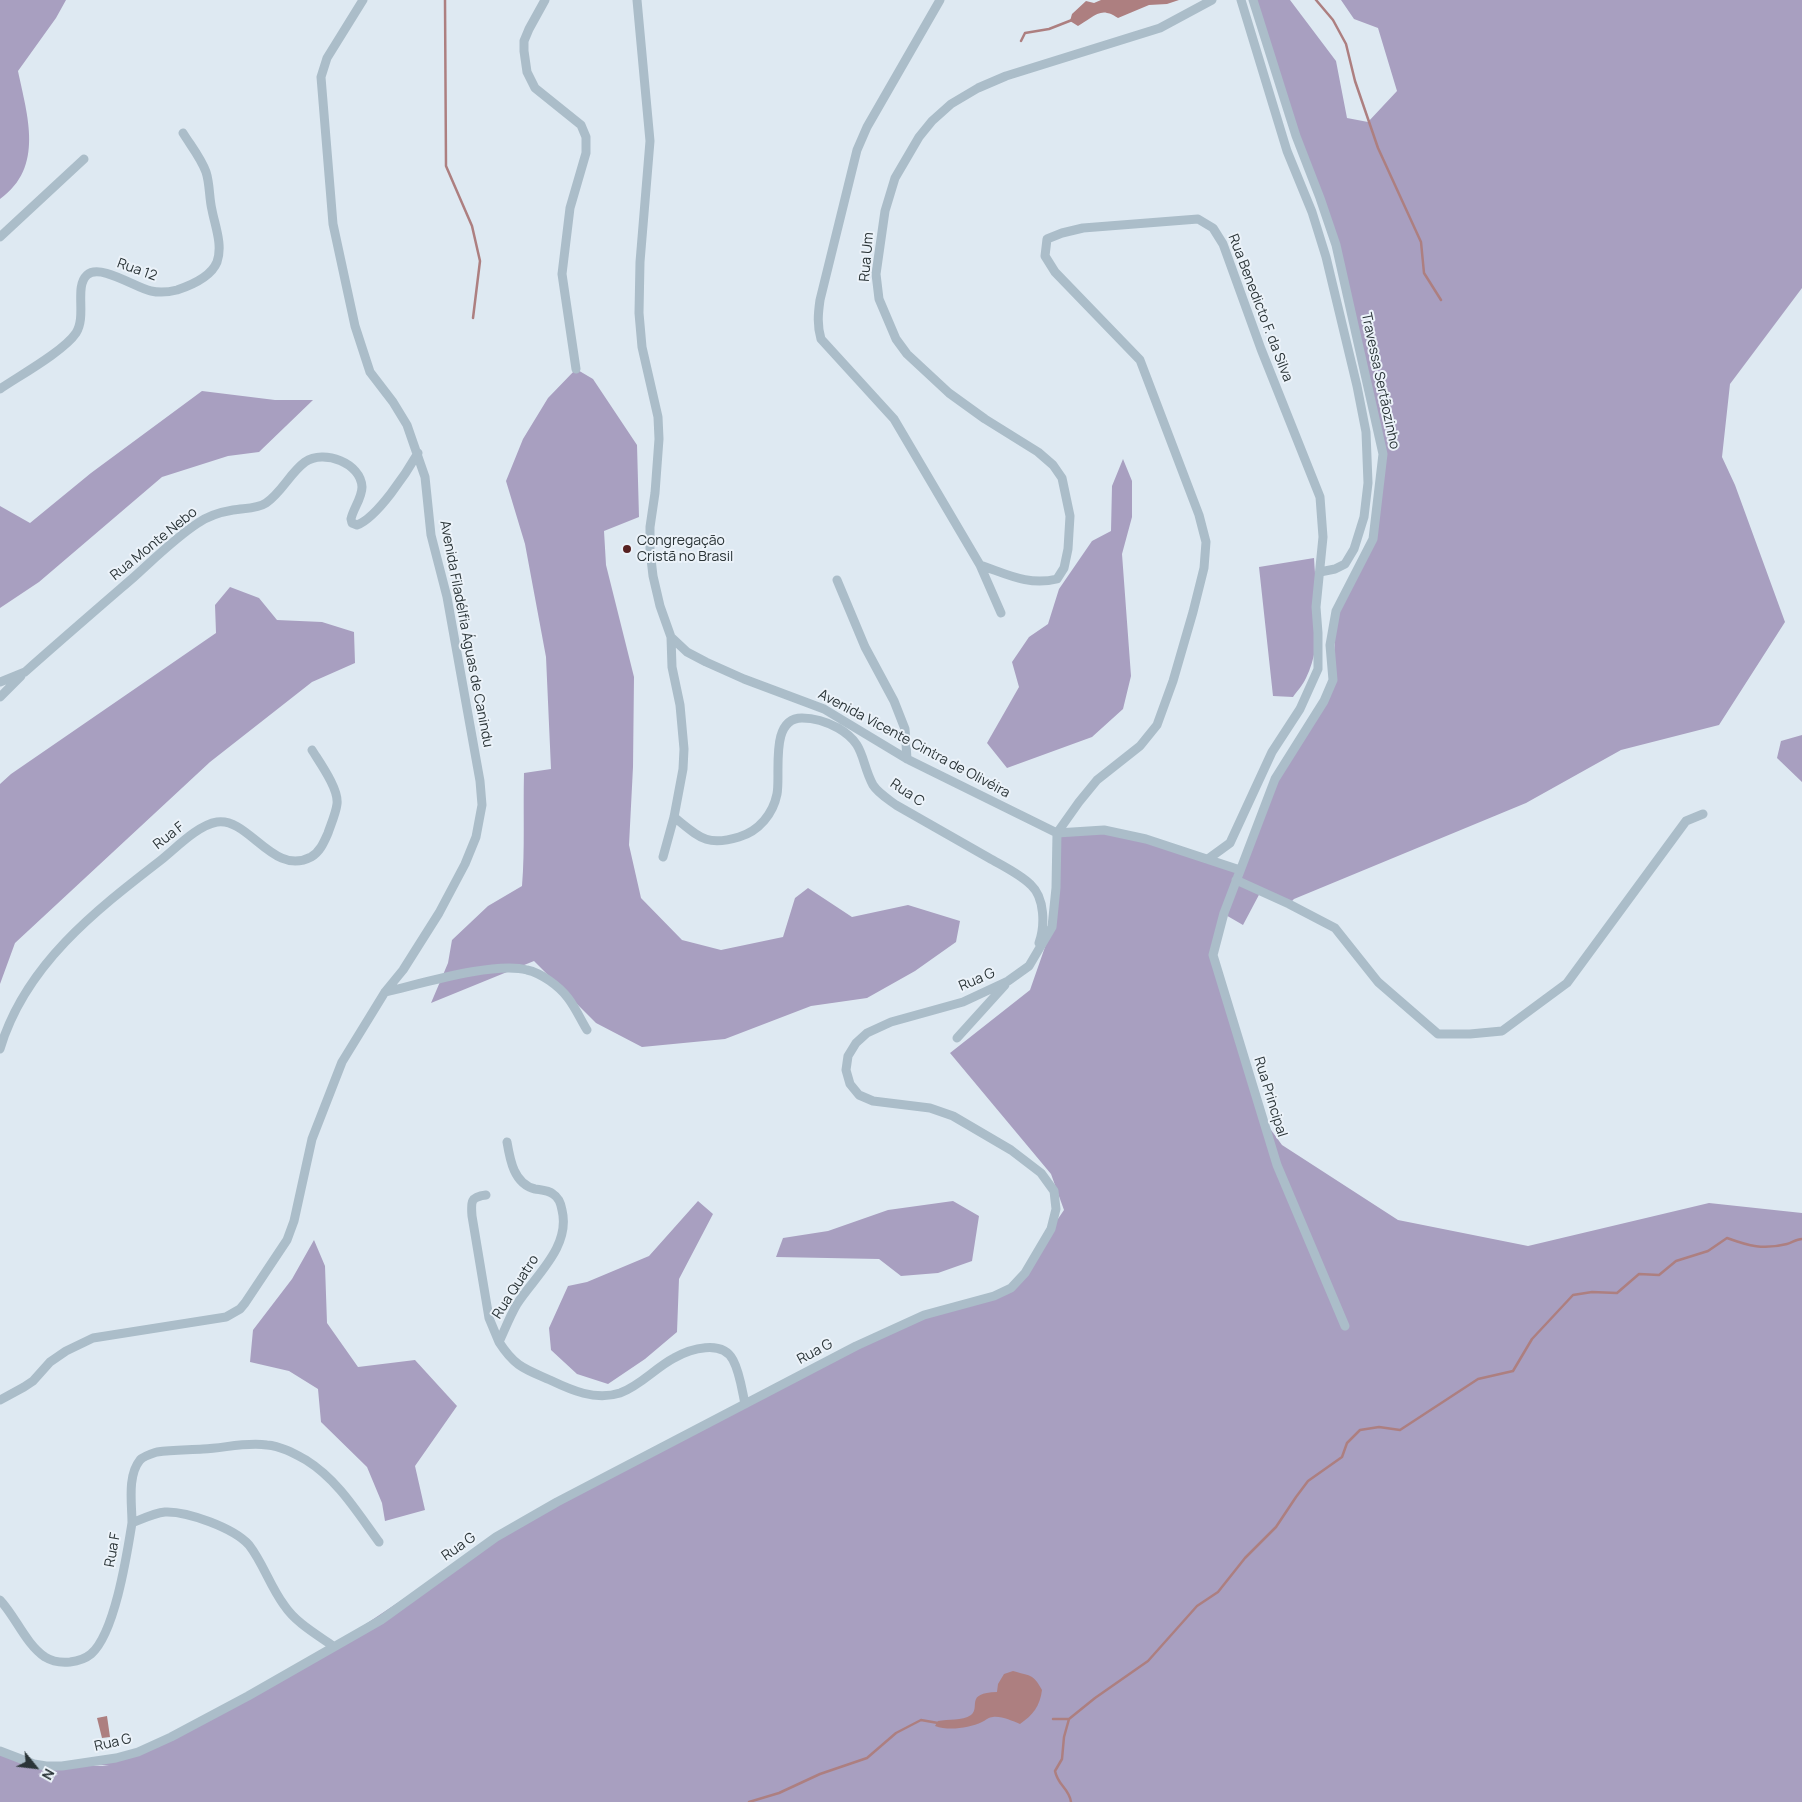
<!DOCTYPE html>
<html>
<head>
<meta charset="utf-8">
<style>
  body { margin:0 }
  #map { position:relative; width:1802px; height:1802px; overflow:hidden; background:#dee9f2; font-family:Manrope,sans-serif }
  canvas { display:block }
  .north { position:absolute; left:10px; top:1742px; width:50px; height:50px; -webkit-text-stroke:4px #ebf2f9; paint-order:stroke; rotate:119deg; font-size:14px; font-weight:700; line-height:20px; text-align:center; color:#2a3437 }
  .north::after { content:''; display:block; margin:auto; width:18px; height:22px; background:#2a3437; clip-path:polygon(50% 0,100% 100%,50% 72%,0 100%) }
</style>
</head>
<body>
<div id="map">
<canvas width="1802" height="1802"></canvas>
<div class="north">N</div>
</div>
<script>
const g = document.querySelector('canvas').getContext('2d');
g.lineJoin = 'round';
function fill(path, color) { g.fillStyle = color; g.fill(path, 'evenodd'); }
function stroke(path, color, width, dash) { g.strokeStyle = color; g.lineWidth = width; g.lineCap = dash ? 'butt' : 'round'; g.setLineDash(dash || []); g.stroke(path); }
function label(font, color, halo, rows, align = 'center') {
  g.font = font + ' Manrope,sans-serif'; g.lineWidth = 4; g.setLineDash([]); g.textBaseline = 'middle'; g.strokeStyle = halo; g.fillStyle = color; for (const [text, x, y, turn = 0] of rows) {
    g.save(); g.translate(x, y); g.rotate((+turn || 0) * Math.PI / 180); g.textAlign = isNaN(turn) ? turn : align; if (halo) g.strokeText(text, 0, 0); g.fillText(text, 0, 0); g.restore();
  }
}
fill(new Path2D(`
  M0,0H66L56,18L18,71C27,115 45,167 0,199Z
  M1253,0H1290L1336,61L1347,118L1368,122L1397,91L1378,28L1354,19L1341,0H1802V288L1730,384L1722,457L1735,485L1785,622L1719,725L1621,750L1526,803L1294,899L1289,904L1261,891L1243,925L1224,914L1213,955L1263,1119L1282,1145L1398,1220L1528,1246L1709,1203L1802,1213V1802H0V1751L34,1764L109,1766L90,1763L138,1752L333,1646L496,1537L924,1315L1011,1288L1064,1210L1051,1174L950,1053L1030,990L1052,927L1057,833L1104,830L1239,870L1275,779L1333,680L1336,611L1373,539L1383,454L1336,245Z
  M576,369L593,379L637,445L639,517L604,531L606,565L634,677L633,767L629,845L641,898L682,940L721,950L783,937L795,898L808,888L852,917L908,905L960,921L956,942L915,971L867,998L811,1006L725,1039L642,1047L596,1023L534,961L431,1003L448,963L452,940L488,906L522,886C525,849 523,811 524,773L551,769L546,657L525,544L506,481L523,439L548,398Z
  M202,391L275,400H313L259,452L228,456L162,477L39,582L0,608V506L30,523L91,473Z
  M1123,459L1132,481V517L1122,554L1131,676L1123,709L1092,737L1007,768L987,743L1019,687L1012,662L1029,637L1048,624L1059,589L1092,541L1111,531L1112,486Z
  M1314,558C1316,597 1324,641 1306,678C1303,685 1297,691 1293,697L1273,696L1259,567Z
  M230,587L259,598L277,620L322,622L354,632L355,663L312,682L210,762L15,943L0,984V784L11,774L216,633L215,605Z
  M1802,735V782L1777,758L1781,741Z
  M698,1201L713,1214L679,1279L677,1332L645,1359L608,1384L577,1374L551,1350L549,1328L568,1286L587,1282L649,1256Z
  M953,1201L979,1216L972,1261L938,1273L901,1276L879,1259L776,1257L783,1238L828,1231L888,1210Z
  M314,1240L325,1266L327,1323L358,1367L415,1360L457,1406L415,1466L425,1510L385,1521L382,1503L367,1467L321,1422L318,1389L289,1371L250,1362L253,1330L292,1279Z`), '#a89fc0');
fill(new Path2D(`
  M1101,0H1179L1167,4L1149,5L1118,18C1115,16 1110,13 1107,13C1098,10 1086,22 1078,26L1070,21L1072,14L1086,1L1094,3Z
  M1013,1671C1029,1676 1033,1673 1042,1690C1040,1706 1033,1715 1020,1724C1012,1721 1002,1716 993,1717C989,1717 986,1720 982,1722C969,1728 949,1731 935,1726L938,1721C948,1719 962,1721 971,1715C981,1707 964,1693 997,1692L998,1684L1004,1674Z
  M107,1716L110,1737L102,1738L97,1718Z`), '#ad7f80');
stroke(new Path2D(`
  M445,0L446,166L472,226L480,261L473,318
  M1316,0L1333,20L1346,44L1355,81L1378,148L1421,242L1424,273L1441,300
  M1021,41L1025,33L1049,29L1072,20
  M1053,1719H1069L1095,1698L1148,1661L1197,1606L1218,1592L1245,1558L1276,1527L1296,1497L1308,1481L1342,1457L1347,1443L1360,1430L1379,1427L1400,1430L1478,1379L1513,1371L1532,1339L1573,1295L1592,1292L1617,1293L1639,1274L1659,1275L1676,1261L1708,1251L1727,1238C1749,1246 1763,1250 1787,1244C1792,1243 1796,1239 1802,1239
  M1069,1719L1064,1737L1062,1759L1055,1771C1058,1786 1069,1788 1071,1802
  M749,1802L779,1793L820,1774L867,1758L896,1733L921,1720L938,1723`), '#ad7f80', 2.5);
stroke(new Path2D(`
  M545,0L529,29L524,41V51L527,72L535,88L581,125L586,137V153L570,208L562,274L576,369
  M637,0L650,141L640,262L639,313L642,347L658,417L659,439L655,493L650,527V550L653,576L660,606L671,637L672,667L680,705L684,749L683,769L674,817L663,857
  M940,0L867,127L857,150L820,300C818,314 817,325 821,339L894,419L980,565L1001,613
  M1241,0L1287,151L1312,212L1326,257L1357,386L1366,432L1368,483L1364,517L1354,549L1345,564L1335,569L1320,572
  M1253,0L1296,136L1320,198L1336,245L1383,454L1373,539L1336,611L1330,645L1333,680L1324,701L1275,779L1224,913L1213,955L1277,1165L1345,1326
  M0,237L84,159
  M0,389C19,376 64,351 76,333C87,316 74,287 87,275C100,263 136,288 151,291C160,293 169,292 177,290C192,285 211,277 217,262C223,245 215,226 212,210C209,198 210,184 206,172C201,158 191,146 183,133
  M980,565C1007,574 1028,586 1057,579L1064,568L1068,549L1070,516L1062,478L1053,465L1038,452L985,419L949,393L907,354L896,339L879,299L876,274L885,211L895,178L919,137L932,121L951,104L978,88L1006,76L1160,28L1212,0
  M837,580L865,647L894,701L905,729L907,759
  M671,637L687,652L706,662L744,679L824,709L907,759L1057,833L1104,830L1146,839L1240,870
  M0,682L25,672C61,640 97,609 134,577C154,559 175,538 198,523C208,516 221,512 233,510C244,508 257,509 266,503C282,492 290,473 305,462C324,449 361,463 362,487C362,498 353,509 351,519L352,523L357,525C377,518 407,472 418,453
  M0,697L21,676
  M674,817C699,837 706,847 739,837C759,831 773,814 777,794C781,774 769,718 802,718C815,718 827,722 838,728C866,744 860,761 873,785C878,793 888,799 896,805C927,823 958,840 989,858C1003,866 1020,874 1031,885C1045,898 1045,926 1039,943
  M1236,880L1289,904L1335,928L1378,982L1438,1034H1470L1502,1031L1567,983L1686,821L1703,814
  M385,992C420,984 495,961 527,970C541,973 559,986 568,998C575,1007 581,1020 587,1030
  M957,1038L1005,985
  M0,1049C25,965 95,911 161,860C176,848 198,825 217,822C249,817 273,877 311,857C320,852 324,842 328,833C331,824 336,813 337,804C339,789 320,763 312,750
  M507,1142C510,1160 514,1184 535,1189C541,1190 548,1190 553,1194C558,1197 561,1204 562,1210C571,1247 535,1276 517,1304C510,1316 505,1329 499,1342C515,1367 525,1369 550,1380C571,1390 595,1401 620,1393C640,1386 655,1368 674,1358C690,1349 722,1339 733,1360C740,1373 742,1390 745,1404
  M486,1195C470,1197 471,1202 472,1216L489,1318L499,1342
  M0,1400L24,1387L33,1381L50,1362L66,1351L93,1338L226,1317L240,1309L245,1303L287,1240L294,1221L312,1139L342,1062L385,992L403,970L439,913L465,864L476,837L482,805L480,781L447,597L431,535L425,477L407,425L393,402L370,372L355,326L333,224L321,77L327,58L363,0
  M132,1523C132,1504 127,1476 140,1460C144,1456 151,1454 157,1452C172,1450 188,1450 203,1449C225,1448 245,1442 267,1445C281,1446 295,1454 306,1460C338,1480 357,1512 379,1542
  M0,1600C16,1617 25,1643 45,1657C53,1662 60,1663 70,1662C78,1661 85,1659 91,1654C115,1633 127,1554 132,1523C142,1519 154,1513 165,1512C187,1511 234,1528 249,1545C263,1563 270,1586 284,1605C296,1623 316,1634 333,1646
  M0,1751L34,1764L46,1766H62L116,1758L138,1752L171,1737L248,1696L381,1620L496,1537L557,1502L856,1346L924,1315L994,1296L1011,1288L1025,1273L1051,1229L1056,1209L1054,1191L1041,1173L1011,1150L953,1116L930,1108L873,1101L859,1095L850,1084L846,1070L848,1056L856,1043L867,1033L891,1022L963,1002L1008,981L1029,966L1052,927L1056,888L1057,833L1079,802L1097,780L1140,746L1157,725L1173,681L1193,612L1204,568L1206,542L1199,515L1140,360L1055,272L1045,256L1047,239L1062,233L1083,228L1198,219L1213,228L1223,244L1261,349L1320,497L1323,537L1316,607L1318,633V669L1300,709L1272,752L1230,843L1208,859`), '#abbdc9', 9);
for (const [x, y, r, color] of [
  [627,549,5,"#572121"]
]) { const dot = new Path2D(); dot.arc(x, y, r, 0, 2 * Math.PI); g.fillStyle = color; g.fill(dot); stroke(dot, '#ebf2f9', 2); }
label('14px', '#2a3437', '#ebf2f9', [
  ["Rua Um",867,257,-85],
  ["Rua 12",137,270,20],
  ["Rua Benedicto F. da Silva",1260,308,69],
  ["Travessa Sertãozinho",1380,381,78],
  ["Rua Monte Nebo",154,544,-39],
  ["Avenida Filadélfia Águas de Canindu",466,634,79],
  ["Avenida Vicente Cintra de Olivéira",914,744,28],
  ["Rua C",907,793,34],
  ["Rua F",169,836,-38],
  ["Rua G",977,980,-23],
  ["Rua Principal",1270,1097,73],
  ["Rua Quatro",516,1287,-57],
  ["Rua G",815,1352,-28],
  ["Rua G",459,1547,-35],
  ["Rua F",113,1550,-80],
  ["Rua G",113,1743,-13]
]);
label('14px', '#2a3437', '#ebf2f9', [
  ["Congregação",637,541],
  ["Cristã no Brasil",637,557]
], 'left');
</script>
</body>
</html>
